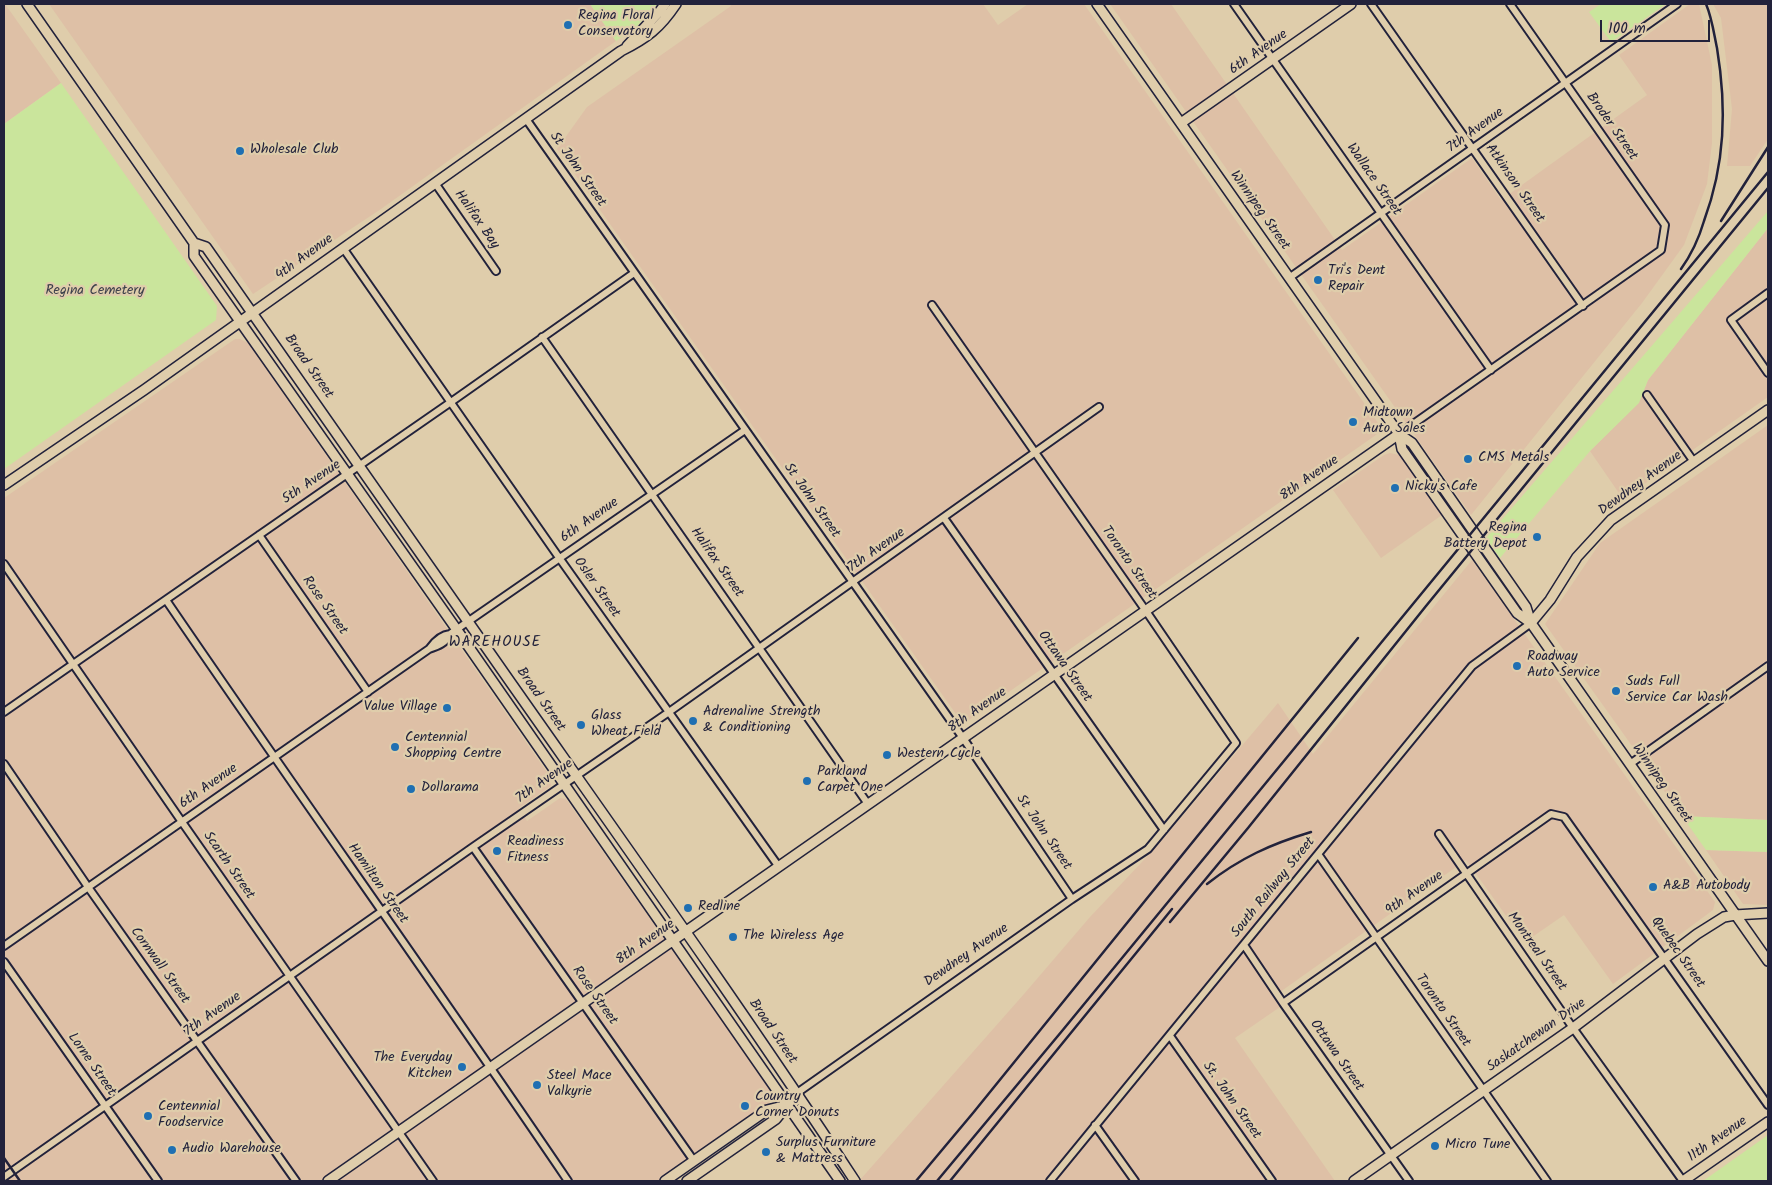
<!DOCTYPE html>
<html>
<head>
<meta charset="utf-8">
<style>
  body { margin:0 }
  #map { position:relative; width:1772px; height:1185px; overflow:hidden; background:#dfcdab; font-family:Kalam,sans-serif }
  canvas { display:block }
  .frame { position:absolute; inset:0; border:5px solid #22223b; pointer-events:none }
  .scale { position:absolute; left:1600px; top:20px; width:110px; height:22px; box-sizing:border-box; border:2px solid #22223b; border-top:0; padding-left:6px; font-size:15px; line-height:18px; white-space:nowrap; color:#22223b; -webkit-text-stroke:4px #dfcdab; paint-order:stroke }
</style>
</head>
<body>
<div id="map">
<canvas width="1772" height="1185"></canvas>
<div class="frame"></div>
<div class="scale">100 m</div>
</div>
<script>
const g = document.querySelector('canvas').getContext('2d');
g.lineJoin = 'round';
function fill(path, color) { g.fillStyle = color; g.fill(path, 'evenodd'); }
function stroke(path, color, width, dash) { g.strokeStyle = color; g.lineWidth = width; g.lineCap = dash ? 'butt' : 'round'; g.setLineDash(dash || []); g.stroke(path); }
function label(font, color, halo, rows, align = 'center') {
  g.font = font + ' Kalam,sans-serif'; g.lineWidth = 4.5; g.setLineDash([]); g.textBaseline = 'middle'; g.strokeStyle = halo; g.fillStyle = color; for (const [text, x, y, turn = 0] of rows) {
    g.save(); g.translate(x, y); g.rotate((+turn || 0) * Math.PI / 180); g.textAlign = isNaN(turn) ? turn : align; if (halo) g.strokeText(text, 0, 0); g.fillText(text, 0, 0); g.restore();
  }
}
fill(new Path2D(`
  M4,4H5L61,83L4,124Z
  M49,4H590L616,41L381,209L253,294Z
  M730,4H983L998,25L1028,4H1084L1383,430L963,724L557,149L587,107L731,6Z
  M1110,4H1171L1342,250L1472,158L1501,200L1647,95L1619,55L1690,4H1699L1712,65V143L1707,184L1684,245L1642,303L1471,515Z
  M1713,4H1768V139L1750,166H1727L1732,109L1721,18Z
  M1768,228V397L1623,499L1590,451L1638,403L1648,380Z
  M235,339H240L248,343L551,778V786L519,808L527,821L560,798L566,799L731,1034H732L777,1097L662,1181H4V498Z
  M1768,425V820L1682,816L1545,624L1600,543Z
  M1390,453L1399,455L1402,457L1442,515L1381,558L1333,490L1384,455Z
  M1472,560L1715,902L1713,910L1613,984L1564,915L1525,942L1466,860L1273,997L1280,1007L1235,1038L1335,1181H859L1024,994L1090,917L1158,845L1278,703L1313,754Z
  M1706,850L1768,852V905L1743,904Z`), '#dec0a6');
fill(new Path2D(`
  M590,4H657L637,26L616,41Z
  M1601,4H1666L1611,42L1589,12Z
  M61,83L217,306L216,320L4,469V124Z
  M1768,211V228L1648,380L1639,403L1590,451L1500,558L1486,538Z
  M1682,816L1768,820V852L1706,850Z
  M1768,1135V1181H1703Z`), '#cae59c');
const street = new Path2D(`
  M1234,4L1491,370
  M1371,4L1583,306
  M526,119L963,738L1072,899
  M435,183L496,271
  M343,248L560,559L779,867
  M1289,278L1677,4
  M1768,293L1731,320L1768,373
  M542,337L868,804
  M1647,395L1694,462
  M1399,434L1661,250L1665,225L1510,4
  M944,518L1164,830
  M259,535L368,692
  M4,564L182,822L433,1181
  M166,600C299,795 436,986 568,1181
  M430,648C435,641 441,635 450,634
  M4,712L451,402L634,273
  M4,764L88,887L296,1181
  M1630,764L1768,666
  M1439,834L1573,1028L1683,1181
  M473,847L694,1161
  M1318,854L1547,1181
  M1244,945L1283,1003L1409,1181
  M4,946L429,649C438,646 446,643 450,634L745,430
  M4,962L158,1181
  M1283,1003L1551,814L1564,817L1768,1105
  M1170,1036L1272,1181
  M797,1093L1072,899L1148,849L1236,743L1146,611L932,305
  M1095,1125L1135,1181
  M4,1177L473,847L669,712L1099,407
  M1050,1181L1472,666L1531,623`);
const secondary = new Path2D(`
  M27,4L194,243V256L457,630L840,1181
  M1097,4L1399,434L1412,443L1526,607L1531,623L1768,961
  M627,46L660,11L665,4
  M1181,123L1351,4
  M194,243L206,247C309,392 409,538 511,683C627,848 744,1012 855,1181
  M1399,434L1402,449L1517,613L1531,623
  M4,485L144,390L621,51C647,38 660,28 676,4
  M1531,623L1550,600L1577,557L1611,520L1768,410
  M328,1181L1399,434
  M665,1181L767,1110L787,1105
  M687,1181L776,1119L797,1093
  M1354,1181L1573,1028L1697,934L1724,917L1735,915L1768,913
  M1683,1181L1768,1122`);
stroke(street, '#22223b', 10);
stroke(secondary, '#22223b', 12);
stroke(street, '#dfcdab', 6);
stroke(secondary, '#dfcdab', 9);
stroke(new Path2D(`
  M1721,221L1768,147
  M1681,269C1691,255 1699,238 1704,221C1725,164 1727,109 1717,48C1714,34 1712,18 1706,4
  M1207,884C1240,858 1271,844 1311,832
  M1170,922L1248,828L1426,606L1768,188
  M4,1158L20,1181
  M916,1181L973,1113L1358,638
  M937,1181L1062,1031L1768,172
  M950,1181L1172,909`), '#22223b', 2.5);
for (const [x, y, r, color] of [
  [568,25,5,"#1f6fb2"],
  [240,151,5,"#1f6fb2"],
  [1318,280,5,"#1f6fb2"],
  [1353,422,5,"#1f6fb2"],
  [1468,459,5,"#1f6fb2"],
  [1395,488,5,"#1f6fb2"],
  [1537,537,5,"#1f6fb2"],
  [1517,666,5,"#1f6fb2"],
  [1616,691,5,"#1f6fb2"],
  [447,708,5,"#1f6fb2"],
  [693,721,5,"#1f6fb2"],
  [581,725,5,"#1f6fb2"],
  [395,747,5,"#1f6fb2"],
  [887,755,5,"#1f6fb2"],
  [807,781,5,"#1f6fb2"],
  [411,789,5,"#1f6fb2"],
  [497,851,5,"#1f6fb2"],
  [1653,887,5,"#1f6fb2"],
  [688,908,5,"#1f6fb2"],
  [733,937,5,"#1f6fb2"],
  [462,1067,5,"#1f6fb2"],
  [537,1085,5,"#1f6fb2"],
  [745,1106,5,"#1f6fb2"],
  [148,1116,5,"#1f6fb2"],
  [1435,1146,5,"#1f6fb2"],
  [172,1150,5,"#1f6fb2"],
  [766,1152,5,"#1f6fb2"]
]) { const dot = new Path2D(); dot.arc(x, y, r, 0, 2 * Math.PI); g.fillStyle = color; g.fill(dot); stroke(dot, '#dfcdab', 2); }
label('14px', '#22223b', '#dfcdab', [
  ["Regina Floral",578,17],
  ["Conservatory",578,33],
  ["Wholesale Club",250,151],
  ["Tri's Dent",1328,272],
  ["Repair",1328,288],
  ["Midtown",1363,414],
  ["Auto Sales",1363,430],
  ["CMS Metals",1478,459],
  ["Nicky's Cafe",1405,488],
  ["Regina",1527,529,"right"],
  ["Battery Depot",1527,545,"right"],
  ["Roadway",1527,658],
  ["Auto Service",1527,674],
  ["Suds Full",1626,683],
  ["Service Car Wash",1626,699],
  ["Value Village",437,708,"right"],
  ["Adrenaline Strength",703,713],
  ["& Conditioning",703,729],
  ["Glass",591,717],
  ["Wheat Field",591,733],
  ["Centennial",405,739],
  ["Shopping Centre",405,755],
  ["Western Cycle",897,755],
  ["Parkland",817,773],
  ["Carpet One",817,789],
  ["Dollarama",421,789],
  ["Readiness",507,843],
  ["Fitness",507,859],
  ["A&B Autobody",1663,887],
  ["Redline",698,908],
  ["The Wireless Age",743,937],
  ["The Everyday",452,1059,"right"],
  ["Kitchen",452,1075,"right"],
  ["Steel Mace",547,1077],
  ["Valkyrie",547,1093],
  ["Country",755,1098],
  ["Corner Donuts",755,1114],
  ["Centennial",158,1108],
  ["Foodservice",158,1124],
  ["Surplus Furniture",776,1144],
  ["& Mattress",776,1160],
  ["Micro Tune",1445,1146],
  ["Audio Warehouse",182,1150]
], 'left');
label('14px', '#22223b', '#dfcdab', [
  ["6th Avenue",1259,53,-35],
  ["Broder Street",1611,127,55],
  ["7th Avenue",1476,131,-36],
  ["St John Street",577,170,55],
  ["Wallace Street",1373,180,55],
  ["Atkinson Street",1514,184,55],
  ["Winnipeg Street",1259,211,55],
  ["Halifax Bay",476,220,55],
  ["4th Avenue",305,258,-36],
  ["Broad Street",308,367,55],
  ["8th Avenue",1310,479,-35],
  ["5th Avenue",312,483,-34],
  ["Dewdney Avenue",1641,484,-36],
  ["St John Street",811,501,55],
  ["6th Avenue",590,521,-35],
  ["7th Avenue",877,551,-35],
  ["Halifax Street",716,563,55],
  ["Toronto Street",1128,563,55],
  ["Osler Street",596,588,55],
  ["Rose Street",324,606,55],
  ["Ottawa Street",1064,667,55],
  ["Broad Street",540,700,55],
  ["8th Avenue",978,711,-35],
  ["7th Avenue",545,782,-35],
  ["Winnipeg Street",1661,784,55],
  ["6th Avenue",209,787,-35],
  ["St John Street",1043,833,56],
  ["Scarth Street",228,866,55],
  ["Hamilton Street",377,884,55],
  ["South Railway Street",1274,888,-51],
  ["9th Avenue",1415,894,-35],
  ["8th Avenue",646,943,-35],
  ["Montreal Street",1536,952,55],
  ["Quebec Street",1677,953,55],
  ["Dewdney Avenue",967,956,-35],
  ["Cornwall Street",159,966,54],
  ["Rose Street",594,996,55],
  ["Toronto Street",1442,1011,55],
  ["7th Avenue",213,1015,-35],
  ["Broad Street",772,1032,56],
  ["Saskatchewan Drive",1537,1036,-35],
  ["Ottawa Street",1336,1056,55],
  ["Lorne Street",91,1065,55],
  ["St. John Street",1231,1101,55],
  ["11th Avenue",1718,1140,-35]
]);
label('14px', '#3b3f4a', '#dfcdab', [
  ["Regina Cemetery",95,292]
]);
g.letterSpacing = '1px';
label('15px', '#22223b', '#dfcdab', [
  ["WAREHOUSE",495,643]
]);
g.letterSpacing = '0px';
</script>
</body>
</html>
